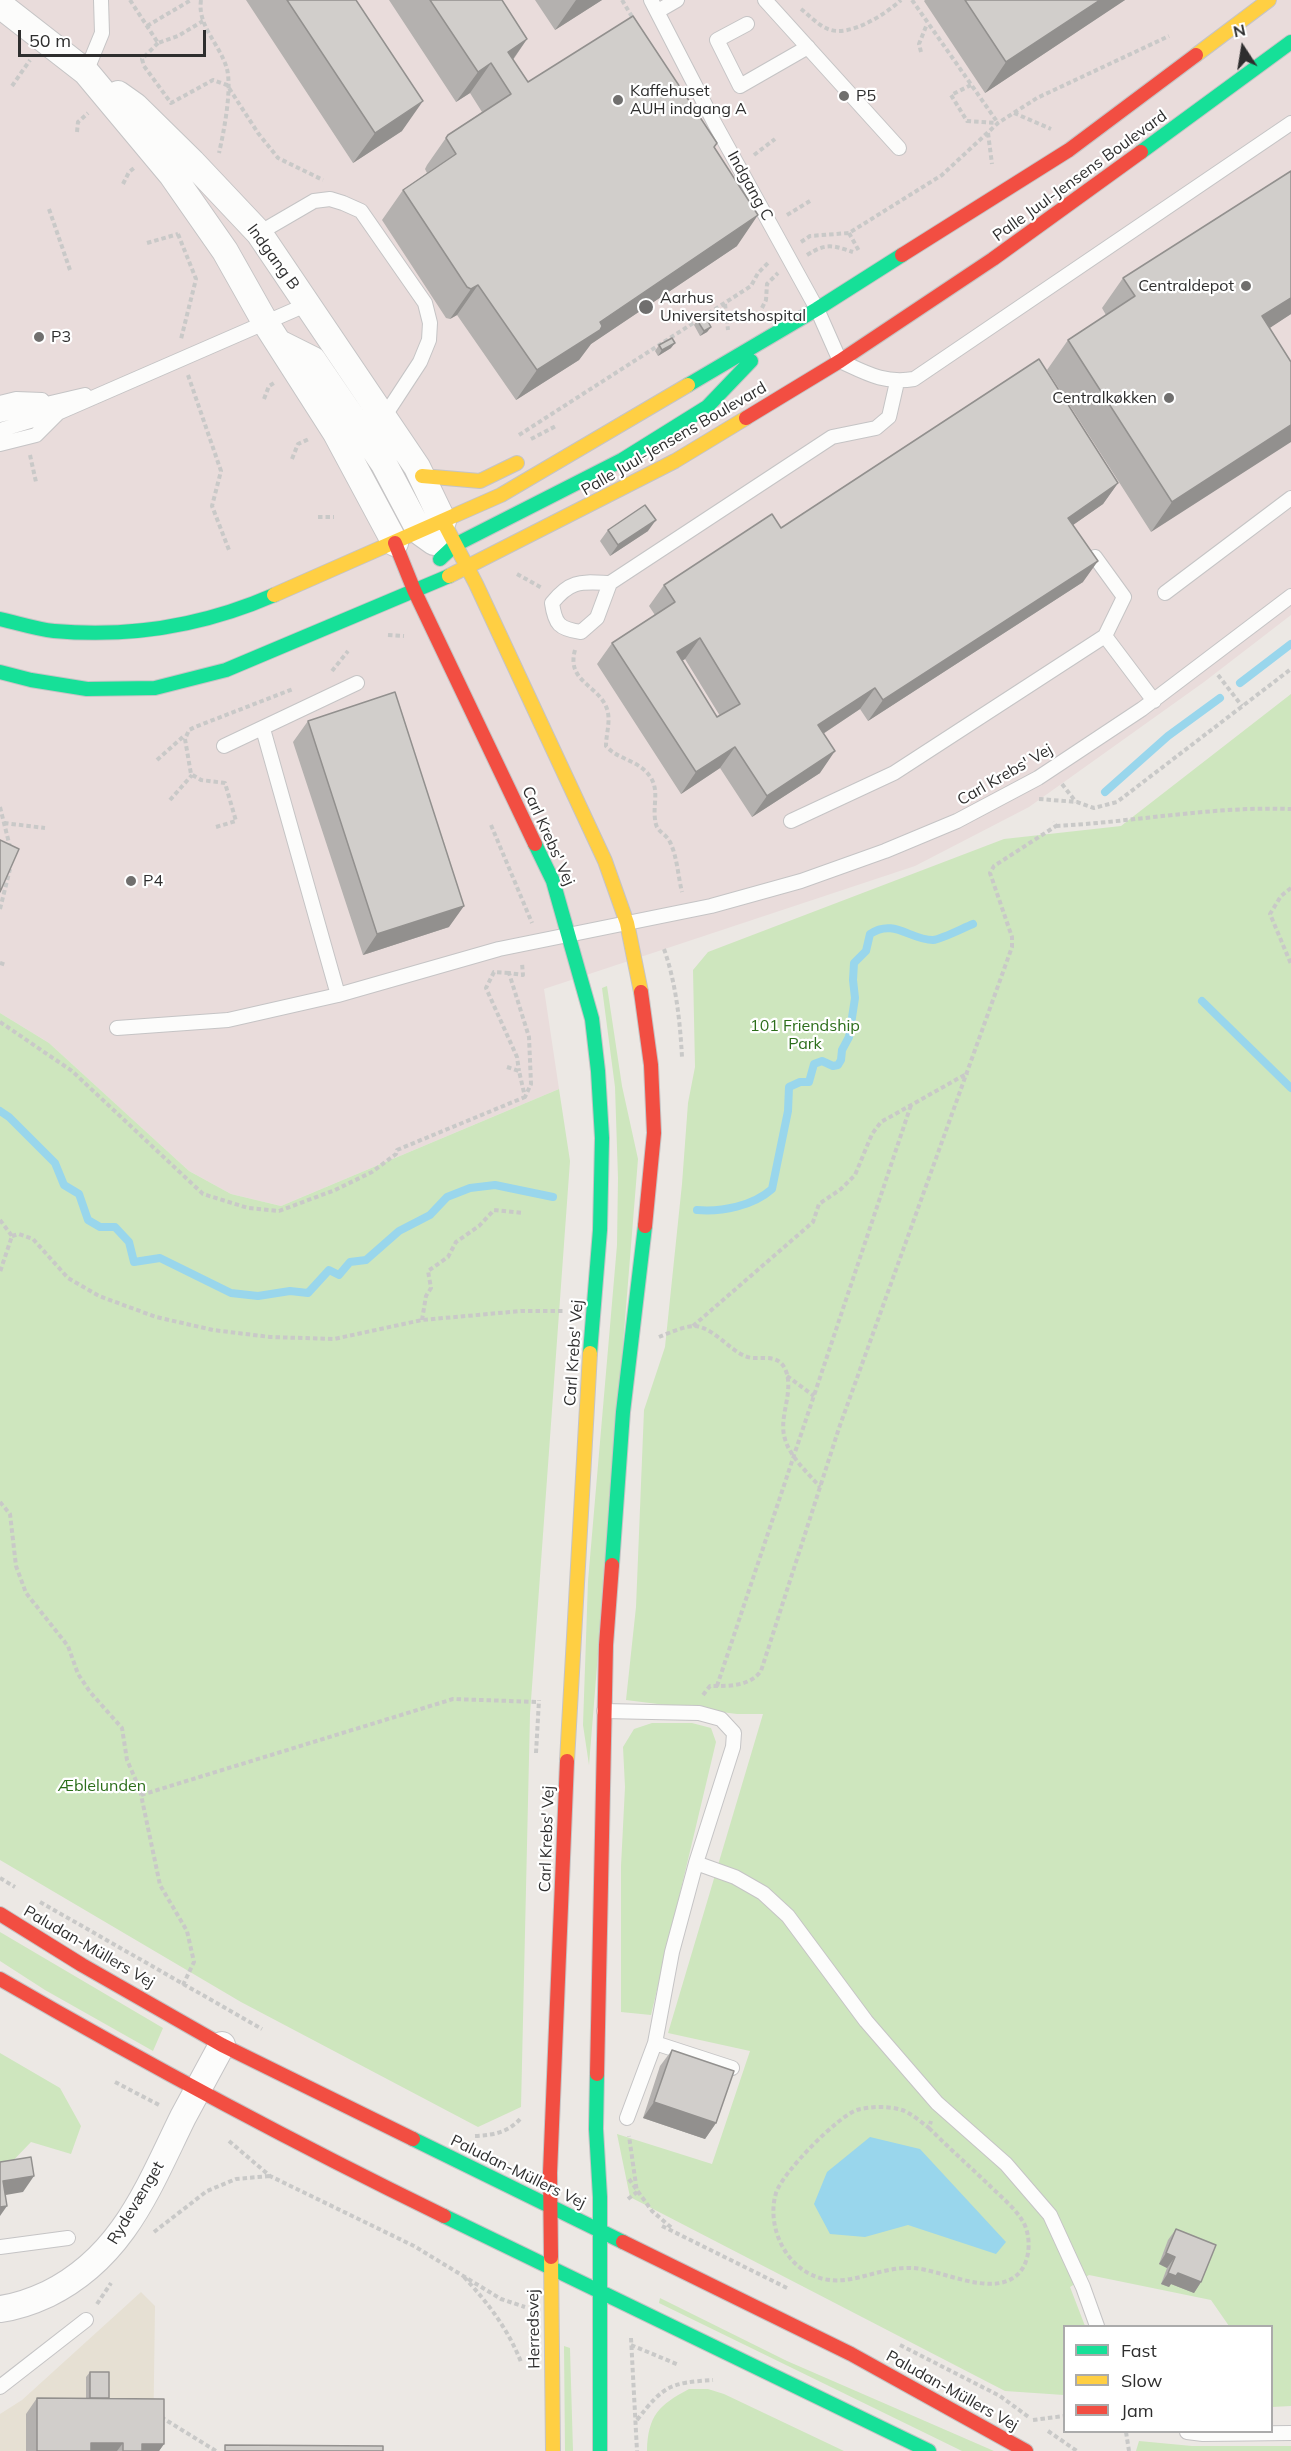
<!DOCTYPE html>
<html>
<head>
<meta charset="utf-8">
<style>
  body { margin:0 }
  #map { position:relative; width:1291px; height:2451px; overflow:hidden; background:#ece8e4; font-family:Mulish,sans-serif }
  canvas { display:block }
  .legend { position:absolute; left:1063px; top:2325px; width:210px; height:108px; box-sizing:border-box; background:#fff; border:2px solid #ababab; margin:0; padding:8px 10px; list-style:none; font-size:18px; color:#2e2e2e }
  .legend li { display:flex; align-items:center; gap:12px; height:30px }
  .legend b { width:30px; border:2px solid #ababab }
  .north { position:absolute; left:1213px; top:18px; width:60px; height:60px; -webkit-text-stroke:4px #fff; paint-order:stroke; rotate:348deg; font-size:16px; font-weight:700; line-height:24px; text-align:center; color:#2e2e2e }
  .north::after { content:''; display:block; margin:auto; width:21px; height:27px; background:#2e2e2e; clip-path:polygon(50% 0,100% 100%,50% 72%,0 100%) }
  .scale { position:absolute; left:18px; top:30px; width:188px; height:27px; box-sizing:border-box; border:3px solid #2e2e2e; border-top:0; padding-left:8px; font-size:18px; line-height:21px; white-space:nowrap; color:#2e2e2e; -webkit-text-stroke:4px #fff; paint-order:stroke }
</style>
</head>
<body>
<div id="map">
<canvas width="1291" height="2451"></canvas>
<ul class="legend">
<li><b style="height:8px;background:#16e098"></b>Fast</li>
<li><b style="height:8px;background:#ffcf43"></b>Slow</li>
<li><b style="height:8px;background:#f24e42"></b>Jam</li>
</ul>
<div class="north">N</div>
<div class="scale">50 m</div>
</div>
<script>
const g = document.querySelector('canvas').getContext('2d');
g.lineJoin = 'round';
function fill(path, color) { g.fillStyle = color; g.fill(path, 'evenodd'); }
function stroke(path, color, width, dash) { g.strokeStyle = color; g.lineWidth = width; g.lineCap = dash ? 'butt' : 'round'; g.setLineDash(dash || []); g.stroke(path); }
function label(font, color, halo, rows, align = 'center') {
  g.font = font + ' Mulish,sans-serif'; g.lineWidth = 4.5; g.setLineDash([]); g.textBaseline = 'middle'; g.strokeStyle = halo; g.fillStyle = color; for (const [text, x, y, turn = 0] of rows) {
    g.save(); g.translate(x, y); g.rotate((+turn || 0) * Math.PI / 180); g.textAlign = isNaN(turn) ? turn : align; if (halo) g.strokeText(text, 0, 0); g.fillText(text, 0, 0); g.restore();
  }
}
fill(new Path2D(`
  M141,2292L155,2306L153,2451H0V2414L22,2400Z`), '#e6e0d3');
fill(new Path2D(`
  M0,0H1291V615L1204,682L1029,807L915,866L544,989L559,1089L281,1206L231,1194L189,1171L49,1043L0,1013Z`), '#e9dcdb');
fill(new Path2D(`
  M1291,694V2406L1272,2407V2326H1229L1211,2300L1089,2275L1070,2287L1085,2326H1064V2395L1005,2391L630,2197L617,2134L712,2164L750,2051L668,2033L763,1714H737L626,1700L636,1607L644,1410L665,1347L682,1184L688,1103L695,1067L693,970L708,952L1004,839L1121,826Z
  M607,986L622,1086L638,1159L589,1765L583,1725L588,1581L617,1245L618,1178L615,1087L602,988Z
  M0,1013L49,1043L189,1171L231,1194L281,1206L559,1089L570,1161L530,1714L521,2107L478,2127L241,2002L0,1860Z
  M652,1723H692L711,1728L716,1742L651,2015L621,2012V1866L625,1787L623,1747L634,1729Z
  M0,1932L163,2028L153,2051L45,1990L0,1961Z
  M0,2053L60,2088L81,2126L71,2154L31,2142L6,2168H0Z
  M660,2298L787,2361L994,2451H962L659,2303Z
  M564,2346L570,2348L573,2451H565Z
  M689,2389H708L724,2394L844,2451H647C648,2415 659,2405 689,2389Z
  M1139,2441L1192,2446H1291V2451H1136Z`), '#cee6be');
fill(new Path2D(`
  M870,2137L920,2149L1006,2242L996,2254L908,2225L865,2237L830,2234L814,2204L827,2172Z`), '#99d6ec');
stroke(new Path2D(`
  M1240,683L1291,644
  M1105,792L1168,736L1220,698
  M1202,1001L1291,1088
  M0,1111L9,1117L55,1163L64,1185L79,1194L88,1220L100,1227H115L129,1242L134,1262L160,1258L231,1293L258,1296L290,1291L308,1293L329,1270L339,1275L350,1262L366,1260L399,1231L430,1215L447,1197L470,1188L495,1185L553,1197
  M697,1210C722,1212 753,1206 772,1189L788,1111L789,1087L800,1082H809L814,1064L822,1061L833,1066L838,1065L841,1060L842,1050L849,1037L855,998L853,980L854,963L866,951L870,934C894,918 910,940 933,940C942,939 963,928 973,924`), '#99d6ec', 8);
const lane = new Path2D(`
  M651,0L715,124L817,309L840,361C866,373 884,384 914,379L1291,123
  M765,0L899,148
  M658,11L677,0
  M747,24L717,40L740,86L808,47
  M86,72L102,33L101,0
  M259,233L314,201L330,199L343,203L361,211L425,303L430,323L429,340L420,362L384,417
  M0,403L16,399L42,400
  M0,415L85,395
  M0,430L60,412L308,304
  M0,444L36,435L57,414
  M1095,557L1124,597L1105,636L1154,701
  M610,583L597,618L581,632C559,629 555,624 552,603C571,579 582,582 610,583L832,437L876,428L889,417L897,382
  M1165,593L1291,498
  M263,729L338,995
  M224,746L357,683
  M791,821L894,773L1105,636
  M117,1028L228,1020L338,995L499,949L711,906L801,881L885,851L957,821L1038,778L1142,709L1291,596
  M604,1711L699,1713L721,1719L734,1733L733,1747L696,1863L672,1952L655,2043L627,2118
  M696,1863L735,1877L763,1893L788,1916L866,2021L937,2103L1006,2164L1050,2215L1083,2287L1097,2326
  M655,2043L732,2068
  M0,2247L68,2238
  M0,2387L86,2320
  M1187,2432L1203,2434L1291,2433`);
const street = new Path2D(`
  M0,5L86,72L172,175L225,251L265,322L336,433L395,543
  M118,94L135,106L192,162L259,233L417,467L443,521
  M279,343L313,360L384,464L420,532L434,542
  M0,2309C16,2307 33,2301 48,2294C123,2257 148,2188 183,2117C196,2093 209,2069 222,2045`);
const fast = new Path2D(`
  M1141,152L1291,42
  M688,385L817,309L902,255
  M440,559L455,545L622,460L707,407L751,361
  M0,619C18,623 36,629 54,631C132,638 203,626 274,595
  M0,672L31,680L87,689L155,688L226,670L449,576
  M535,844L553,881L592,1019L598,1071L602,1138L600,1230L590,1353
  M612,1565L623,1412L645,1226
  M597,2074L596,2129L600,2197V2451
  M413,2139L623,2242
  M444,2216L929,2451`);
const slow = new Path2D(`
  M1196,55L1269,0
  M422,476L480,481L517,463
  M443,521L476,584L605,861L627,923L641,992
  M449,576L675,461L746,418
  M274,595L501,495L688,385
  M567,1761L590,1353
  M551,2257L553,2451`);
const jam = new Path2D(`
  M902,255L1069,150L1196,55
  M746,418L840,361L993,259L1141,152
  M395,543L414,590L535,844
  M641,992L651,1065L654,1133L645,1226
  M0,1914L82,1965L222,2045L413,2139
  M0,1979C145,2063 292,2142 444,2216
  M597,2074L606,1645L612,1565
  M623,2242L851,2354L1026,2451
  M551,2257L550,2173L567,1761`);
stroke(lane, '#c5c4c5', 16);
stroke(street, '#c5c4c5', 28);
stroke(fast, '#c5c4c5', 16);
stroke(slow, '#c5c4c5', 16);
stroke(jam, '#c5c4c5', 16);
stroke(new Path2D(`
  M130,0L158,43L178,36L203,21
  M201,0C197,26 220,44 227,69C232,90 224,131 219,153
  M622,0L634,20
  M912,0L998,123
  M801,9C809,15 819,26 828,29C849,38 886,14 901,0
  M147,26L191,0
  M158,43L142,59L144,66L171,103L213,80L227,85L258,133L278,158L323,180
  M921,52L919,44L927,24
  M971,85L951,95L967,121L997,123
  M12,86L30,60
  M1014,113L1051,129
  M77,132L78,122L88,113
  M988,133L992,164
  M754,155L775,139
  M123,184L129,172L134,168
  M49,209L70,270
  M787,215L810,201
  M849,233L859,251
  M178,234L196,279L181,339
  M801,242L810,236L849,233L942,175L998,123L1037,98L1169,36
  M147,243L178,234
  M807,255C826,243 832,245 853,252
  M725,304L728,330
  M762,308L766,300L767,284L778,273
  M188,375L221,471L212,506L229,550
  M264,399L269,386L274,383
  M519,435L751,286L758,273L770,261
  M531,439L556,426
  M30,455L36,482
  M292,459L298,444L309,439
  M318,517H334
  M517,574L542,588
  M388,635L404,636
  M575,650C566,682 599,685 607,709C611,721 606,734 606,746C618,760 640,760 651,778C659,791 653,805 655,819C656,833 665,832 670,842C677,856 678,876 682,892
  M332,671L348,651
  M1218,675L1242,706
  M157,760L185,735
  M1062,784L1076,802
  M1039,799L1077,802L1094,808L1117,802L1291,669
  M170,800L192,775
  M0,807L10,847
  M4,823L45,828
  M491,825L532,923
  M1056,826C1134,822 1213,806 1291,809
  M216,827L236,821L225,783L201,780L191,774L185,739L189,730L195,727L293,689
  M1291,888L1281,896L1270,914L1291,964
  M0,909L10,869
  M664,949C676,983 680,1021 682,1057
  M0,963L6,965
  M509,973L494,972L486,988L517,1057L519,1071
  M0,1022L72,1071L203,1194L248,1208L279,1211L335,1190L372,1172L396,1154L397,1150L525,1097
  M507,1067L519,1071L525,1097L531,1084L529,1037L509,973L523,975L522,963
  M0,1220L12,1236L0,1272
  M12,1236L19,1234L33,1239L68,1278L99,1296L156,1317L213,1330L270,1337L334,1339L422,1320L521,1311H565
  M422,1320L426,1296L431,1288L428,1271L448,1257L456,1242L479,1226L494,1210L524,1213
  M693,1326L813,1222L819,1204L841,1189L855,1175L872,1134L881,1122L968,1073
  M659,1337C669,1333 684,1326 695,1326C717,1328 735,1359 755,1358C768,1358 780,1356 786,1371C794,1394 778,1417 785,1439C790,1457 808,1473 820,1487
  M787,1376L814,1396
  M0,1502L10,1514L16,1566L26,1593L68,1646L78,1674L90,1692L122,1728L127,1760L140,1790L160,1885L187,1931L194,1962L183,1985
  M717,1686L911,1105
  M703,1695L710,1686C728,1686 749,1687 761,1671L839,1428L1012,947V937L990,873L994,866L1056,826L1053,822
  M536,1753L539,1700
  M141,1795L453,1699L538,1702
  M0,1878L15,1887
  M40,1902L262,2029
  M115,2082L161,2106
  M929,2128C948,2147 968,2165 988,2184C999,2195 1014,2207 1022,2220C1032,2235 1031,2263 1017,2275C991,2298 941,2269 912,2268C876,2266 845,2292 810,2274C782,2260 767,2223 776,2193C782,2173 838,2116 857,2110C871,2106 889,2106 902,2110C911,2113 921,2122 929,2128L931,2121
  M475,2136C495,2135 509,2132 522,2117
  M229,2141L270,2176L414,2246L501,2299L525,2307
  M629,2179L652,2211L673,2229
  M628,2199L637,2192L629,2136
  M662,2226L789,2289
  M154,2232L207,2191L236,2179L270,2176
  M464,2277C488,2303 508,2329 521,2362
  M97,2304L111,2283
  M631,2338L637,2451
  M631,2345L679,2365
  M900,2345L1000,2396L1030,2418
  M161,2417L216,2451
  M637,2420C664,2385 670,2383 713,2380
  M1033,2420L1064,2416
  M1048,2431L1077,2451
  M1126,2432L1129,2451`), '#c9c9c8', 4, [4.5, 3]);
stroke(lane, '#fcfcfb', 14);
stroke(street, '#fcfcfb', 26);
stroke(fast, '#16e098', 14);
stroke(slow, '#ffcf43', 14);
stroke(jam, '#f24e42', 14);
fill(new Path2D(`
  M246,0H356L402,131L353,163Z
  M389,0H502L527,39L513,60L528,82L714,148L737,246L591,344L579,360L516,400L457,315L450,319L446,318L382,220L403,190L427,173L425,169L427,165L448,135L482,112L470,93L456,102Z
  M535,0H602L555,30Z
  M925,0H1125L985,93L924,1Z
  M1291,171V314L1269,328L1291,362L1151,532L1047,370L1068,340L1106,315L1102,308L1123,278Z
  M697,320L711,327L707,332L700,336L694,325Z
  M659,345L671,348L658,356L655,351Z
  M1118,483L1103,504L1073,525L1083,582L868,721L860,709L823,734L820,773L752,817L720,768L681,794L597,664L612,643L655,615L649,606L664,585L781,528ZM685,659L720,716L717,717L682,661Z
  M608,530L648,531L610,556L600,541Z
  M308,721L449,927L363,955L293,742Z
  M672,2050L716,2123L705,2139L643,2118L660,2066Z
  M1176,2229L1201,2282L1194,2293L1171,2284L1169,2287L1161,2284L1167,2268L1159,2264L1168,2240Z
  M90,2372L109,2398L164,2444L159,2451H26V2414L37,2398H86V2377Z`), '#b4b1af');
fill(new Path2D(`
  M576,0H602L555,30Z
  M1100,0H1125L985,93L1006,62Z
  M527,39L506,69L508,52Z
  M491,63L470,93L456,102L478,72Z
  M423,101L402,131L353,163L375,133Z
  M758,215L737,246L591,344L579,360L516,400L537,370L600,322Z
  M478,285L457,315L450,319L471,289Z
  M1291,298V314L1241,347L1262,316Z
  M711,327L707,332L700,336L704,331Z
  M675,343L671,348L658,356L662,350Z
  M1291,425V442L1151,532L1172,502Z
  M1118,483L1103,504L1053,539L1068,518Z
  M656,520L648,531L610,556L618,545Z
  M1098,561L1083,582L868,721L883,700Z
  M700,638L685,659L662,673L677,652Z
  M875,688L860,709L803,747L818,725Z
  M735,747L720,768L681,794L696,772Z
  M835,751L820,773L752,817L767,796Z
  M464,906L449,927L363,955L377,934Z
  M654,2102L716,2123L705,2139L643,2118Z
  M34,2176L23,2192L0,2196L3,2181Z
  M7,2206L0,2216V2207Z
  M1166,2253L1175,2257L1167,2268L1159,2264Z
  M1168,2273H1178L1201,2282L1194,2293L1171,2284L1169,2287L1161,2284Z
  M91,2443H123L117,2451H86Z
  M142,2444H164L159,2451H137Z`), '#92908e');
const building = new Path2D(`
  M287,0H356L423,101L375,133Z
  M430,0H502L527,39L508,52L528,82L633,16L717,143L714,147L758,215L600,322L602,326L600,330L537,370L478,285L471,289L467,287L403,190L456,154L446,138L448,135L511,94L491,63L478,72Z
  M965,0H1100L1006,62Z
  M1291,171V298L1262,316L1291,362V425L1172,502L1068,340L1135,296L1123,278Z
  M705,316L711,327L704,331L697,320Z
  M672,338L675,343L662,350L659,345Z
  M1039,359L1118,483L1068,518L1098,561L883,700L875,688L818,725L835,751L767,796L735,747L696,772L612,643L675,602L664,585L772,514L781,528ZM700,638L740,704L717,717L677,652Z
  M645,505L656,520L618,545L608,530Z
  M395,692L464,906L377,934L308,721Z
  M0,840L19,849L0,892Z
  M672,2050L734,2071L716,2123L654,2102Z
  M31,2157L34,2176L3,2181L7,2206L0,2207V2162Z
  M1176,2229L1216,2245L1201,2282L1178,2273L1176,2276L1168,2273L1175,2257L1166,2253Z
  M90,2372H109V2398H90Z
  M37,2398L164,2399V2444H142V2451H123V2443H91V2451H37Z
  M225,2445L383,2446V2451H225Z`);
fill(building, '#d1cecb');
stroke(building, '#92908e', 1.5);
for (const [x, y, r, color] of [
  [844,96,6,"#706f6e"],
  [618,100,6,"#706f6e"],
  [1246,286,6,"#706f6e"],
  [646,307,8,"#706f6e"],
  [39,337,6,"#706f6e"],
  [1169,398,6,"#706f6e"],
  [131,881,6,"#706f6e"]
]) { const dot = new Path2D(); dot.arc(x, y, r, 0, 2 * Math.PI); g.fillStyle = color; g.fill(dot); stroke(dot, '#fff', 2); }
label('16px', '#2e2e2e', '#fff', [
  ["Kaffehuset",630,91],
  ["AUH indgang A",630,109],
  ["P5",856,96],
  ["Centraldepot",1234,286,"right"],
  ["Aarhus",660,298],
  ["Universitetshospital",660,316],
  ["P3",51,337],
  ["Centralkøkken",1157,398,"right"],
  ["P4",143,881]
], 'left');
label('16px', '#2e2e2e', '#fff', [
  ["Palle Juul-Jensens Boulevard",1080,176,-36],
  ["Indgang C",750,186,61],
  ["Indgang B",273,257,54],
  ["Palle Juul-Jensens Boulevard",674,439,-30],
  ["Carl Krebs' Vej",1005,775,-30],
  ["Carl Krebs' Vej",548,836,66],
  ["Carl Krebs' Vej",574,1353,-86],
  ["Carl Krebs' Vej",547,1839,-88],
  ["Paludan-Müllers Vej",89,1947,30],
  ["Paludan-Müllers Vej",518,2172,26],
  ["Rydevænget",136,2203,-59],
  ["Herredsvej",534,2329,-91],
  ["Paludan-Müllers Vej",952,2391,29]
]);
label('16px', '#2c6e1b', '#fff', [
  ["101 Friendship",805,1026],
  ["Park",805,1044],
  ["Æblelunden",102,1786]
]);
</script>
</body>
</html>
